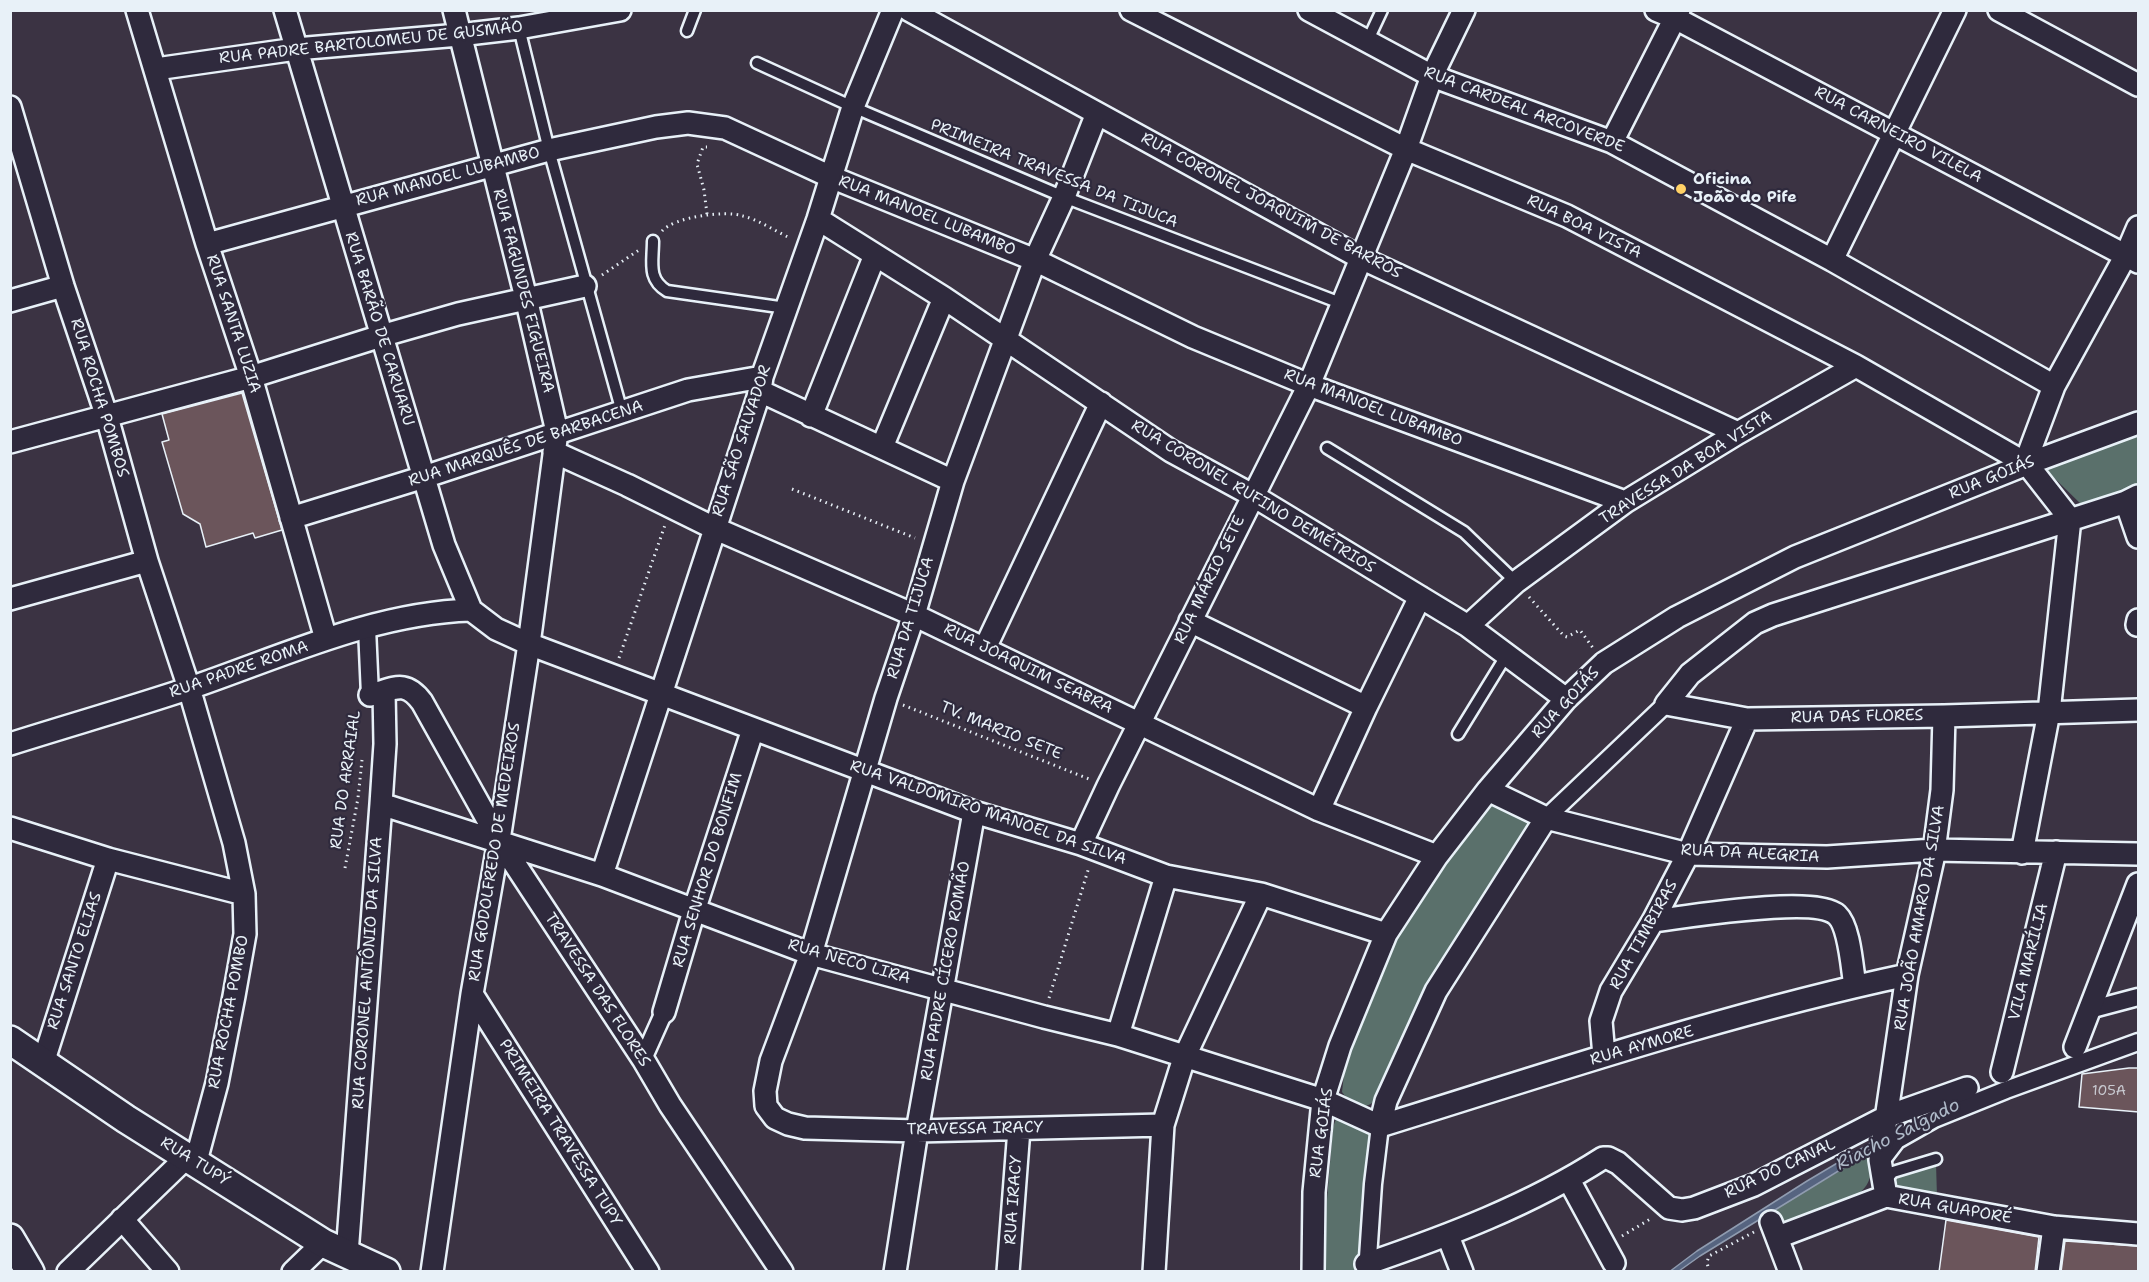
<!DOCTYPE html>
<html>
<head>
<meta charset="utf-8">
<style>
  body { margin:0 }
  #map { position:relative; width:2149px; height:1282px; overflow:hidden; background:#3b3343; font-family:"Shantell Sans",sans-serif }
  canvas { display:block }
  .frame { position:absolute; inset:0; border:12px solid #e8f1f8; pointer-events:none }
</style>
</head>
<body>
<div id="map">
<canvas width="2149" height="1282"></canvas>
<div class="frame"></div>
</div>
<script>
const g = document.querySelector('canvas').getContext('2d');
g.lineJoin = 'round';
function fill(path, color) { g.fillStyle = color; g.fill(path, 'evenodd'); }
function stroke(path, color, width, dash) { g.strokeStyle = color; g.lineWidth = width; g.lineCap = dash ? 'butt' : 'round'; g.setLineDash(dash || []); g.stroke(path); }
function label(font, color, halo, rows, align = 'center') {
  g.font = font + ' "Shantell Sans",sans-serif'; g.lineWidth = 4.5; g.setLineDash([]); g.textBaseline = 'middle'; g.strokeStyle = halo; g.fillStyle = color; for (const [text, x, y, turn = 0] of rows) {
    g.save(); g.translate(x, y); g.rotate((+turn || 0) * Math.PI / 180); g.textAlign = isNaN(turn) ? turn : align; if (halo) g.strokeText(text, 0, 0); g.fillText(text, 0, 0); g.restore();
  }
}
fill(new Path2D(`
  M2138,433V488L2084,507L2044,468Z
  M1493,802L1529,816L1530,825L1380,1098C1362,1111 1355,1110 1342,1092L1344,1075L1354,1044L1399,934L1448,861Z
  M1336,1119L1347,1121L1369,1131L1373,1141L1359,1271L1321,1272L1333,1127Z
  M1872,1152C1872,1169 1873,1183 1858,1194L1779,1227L1772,1211Z
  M1936,1163L1937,1197L1895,1188L1893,1176Z`), '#5a706b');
const water = new Path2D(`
  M2138,1033V1040L1896,1139L1871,1151L1700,1256L1679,1271L1669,1272L1697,1251L1807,1181L1871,1143L1971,1094Z`);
fill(water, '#566480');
stroke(water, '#909cb0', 1.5);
const building = new Path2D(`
  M242,393L282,530L255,538L253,533L206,547L200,524L183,514L162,442L169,440L162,414Z
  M2129,1068H2139V1112L2079,1107L2082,1074Z
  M1946,1220L2039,1237L2035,1272H1939Z
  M2065,1241L2139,1246V1272H2061Z`);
fill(building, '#6b555b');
stroke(building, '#e8f1f8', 1.5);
const service = new Path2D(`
  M519,28L549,150L622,412
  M687,31L695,10
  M1367,42L1382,10
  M757,63L853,107L1064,197L1343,304
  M653,241C653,262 647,279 667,291L786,308
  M1327,448L1464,532L1516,582
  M1458,734L1506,656
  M1884,1182L1893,1172L1936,1159`);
const pedestrian = new Path2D(`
  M367,628L370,695
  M1546,818L1666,704
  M2089,1010L2138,997
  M643,1059L664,1012
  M1881,1161L1897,1140L1934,1119L2006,1090L2138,1042
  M1367,1272L1373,1184L1380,1126`);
const minor = new Path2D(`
  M137,10L207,244L251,377L326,639
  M285,10L444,545L471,610L496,629L529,644L974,812L1081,844L1166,876L1261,894L1386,934
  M909,10L1361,258L1738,433
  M1131,10L1406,149L1567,216L1856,366L2027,464L2070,519L2049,712L2022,853
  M1309,10L1432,76L1612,142L1832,260L2054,386
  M1656,10L1675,18L2138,262
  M1999,10L2138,85
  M156,69L296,49L459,35L519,28L620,10
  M10,107L63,286L107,417L147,561L189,688L234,843L244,894L245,934L234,996L217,1083L196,1161
  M1097,113L1064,197L1035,260L953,481L914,615L886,698L811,954L771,1061L765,1091L766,1106L775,1118L788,1124L805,1128L917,1131L1163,1125
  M1612,142L1679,10
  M818,219L944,298L1171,451L1252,495L1468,626L1566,699
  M207,244L549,150L656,127L688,123L725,128L831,177L1035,260L1193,337L1309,385L1625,502
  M1832,260L1955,10
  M10,301L63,286
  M760,391L953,481
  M811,416L875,255
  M10,442L251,377L381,336L458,314L585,286
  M882,447L944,298
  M554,452L627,485L714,528L914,615L1319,810L1437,856
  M2027,464L2030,450L2054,386L2126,255L2138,227
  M2138,496L2126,502L1773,615L1755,623L1690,674L1666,704L1747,719L1944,716L2138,710
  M2126,502L2138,537
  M291,518L424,477L688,390L762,377
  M10,599L147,561
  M1190,621L1366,707
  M2137,625L2138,620
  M1468,626L1516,582L1625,502L1738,433L1856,366
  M985,648L1101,403
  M370,695C394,689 405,679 422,702L499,840L643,1059L670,1105L782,1272
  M10,744C70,725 130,708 190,688C281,657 373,613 471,610
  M1488,790L1546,818L1688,854L1827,857L1934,850L2138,854
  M381,804L602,875L811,954L1044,1017L1118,1035L1323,1100L1380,1126
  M1319,810L1366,707L1420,597
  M10,828L108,859L244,894
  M1081,844L1108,786L1309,385L1406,149L1432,76L1464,10
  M602,875L760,391L762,377L818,219L853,107L893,10
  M1653,921C1686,917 1815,895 1837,915C1850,927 1852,969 1855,986
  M472,994L648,1272
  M664,1012L694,911L753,729
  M1118,1035L1166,876
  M2075,1047L2138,884
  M1604,1056L1601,1021L1611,991L1653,921L1688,854L1747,719
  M43,1063L108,859
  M2002,1072L2056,852
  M1380,1126C1554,1072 1729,1013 1907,975
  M1380,1126L1386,1101L1436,991L1546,818
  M1569,1180L1614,1263
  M1886,1196L1880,1160L1907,975L1933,859L1942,790L1944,716
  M122,1219L168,1272
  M1771,1222L1790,1272
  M1448,1236L1462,1272
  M1778,1237L1886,1196L2054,1227L2138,1234
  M347,1254L381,804L385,744L384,691
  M1366,1264C1448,1236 1530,1205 1603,1158H1608L1618,1163L1669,1208L1682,1210L1694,1208L1754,1185L1888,1116L1967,1088
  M68,1272L188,1156
  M293,1272L323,1243
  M432,1272L472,994L499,840L529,644L557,432L526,298L454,10
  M895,1272L917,1131L974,812
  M1008,1272L1019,1129
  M1154,1272L1163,1125L1184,1058L1261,894
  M1313,1272L1314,1192L1323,1100L1340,1046L1386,934L1437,856L1488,790L1566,699L1604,663L1677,617L1795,557L2027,464L2138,423
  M2048,1272L2054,1227`);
const tertiary = new Path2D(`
  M10,1040L126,1119L323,1243L386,1272
  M10,1238L30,1272`);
stroke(service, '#e8f1f8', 15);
stroke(pedestrian, '#e8f1f8', 21);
stroke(minor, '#e8f1f8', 26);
stroke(tertiary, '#e8f1f8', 32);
stroke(new Path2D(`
  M707,214L704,190L697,164L703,147H707
  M662,231C674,217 725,210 743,216C759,220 775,231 790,238
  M602,275L639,250
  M792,489L915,538
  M1529,597L1564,636L1567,637L1580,630L1593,648
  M619,658L665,525
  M903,705L1089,779
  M345,868L358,798L362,760
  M1049,998L1089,867
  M1622,1236L1652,1218
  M1709,1272L1707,1262L1709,1256L1754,1232`), '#e8f1f8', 3, [1.5, 4.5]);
stroke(service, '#2f2a3d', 10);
stroke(pedestrian, '#2f2a3d', 16);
stroke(minor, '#2f2a3d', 21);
stroke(tertiary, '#2f2a3d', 27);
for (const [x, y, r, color] of [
  [1681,189,6,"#ffd166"]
]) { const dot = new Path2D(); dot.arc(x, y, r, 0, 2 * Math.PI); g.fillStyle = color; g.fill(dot); stroke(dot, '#2f2a3d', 2); }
label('14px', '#c9cad1', null, [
  ["105A",2109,1091]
]);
label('16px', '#e8f1f8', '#2f2a3d', [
  ["RUA PADRE BARTOLOMEU DE GUSMÃO",371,43,-6],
  ["RUA CARDEAL ARCOVERDE",1524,110,21],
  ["RUA CARNEIRO VILELA",1898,135,28],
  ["PRIMEIRA TRAVESSA DA TIJUCA",1054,174,22],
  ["RUA MANOEL LUBAMBO",448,177,-15],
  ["RUA CORONEL JOAQUIM DE BARROS",1271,206,28],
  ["RUA MANOEL LUBAMBO",927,216,22],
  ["RUA BOA VISTA",1584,227,26],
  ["RUA FAGUNDES FIGUEIRA",523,291,76],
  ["RUA SANTA LUZIA",233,324,72],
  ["RUA BARÃO DE CARUARU",379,329,73],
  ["RUA ROCHA POMBOS",99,398,73],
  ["RUA MANOEL LUBAMBO",1373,408,21],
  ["RUA SÃO SALVADOR",742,441,-72],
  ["RUA MARQUÊS DE BARBACENA",526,444,-18],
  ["TRAVESSA DA BOA VISTA",1686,468,-32],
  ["RUA GOIÁS",1992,478,-22],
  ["RUA CORONEL RUFINO DEMÉTRIOS",1253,497,31],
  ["RUA MÁRIO SETE",1210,580,-64],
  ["RUA DA TIJUCA",911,618,-73],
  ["RUA JOAQUIM SEABRA",1028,669,26],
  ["RUA PADRE ROMA",239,670,-19],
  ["RUA GOIÁS",1566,703,-47],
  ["RUA DAS FLORES",1857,717,-1],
  ["TV. MARIO SETE",1001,731,22],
  ["RUA DO ARRAIAL",346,780,-82],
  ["RUA VALDOMIRO MANOEL DA SILVA",988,813,19],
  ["RUA GODOLFREDO DE MEDEIROS",495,852,-81],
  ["RUA DA ALEGRIA",1750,854,3],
  ["RUA SENHOR DO BONFIM",708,870,-73],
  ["RUA JOÃO AMARO DA SILVA",1920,918,-80],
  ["RUA TIMBIRAS",1644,935,-61],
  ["RUA SANTO ELIAS",75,961,-72],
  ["RUA NECO LIRA",849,962,16],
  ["VILA MARÍLIA",2029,962,-76],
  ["RUA PADRE CÍCERO ROMÃO",946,971,-80],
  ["RUA CORONEL ANTÔNIO DA SILVA",368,973,-86],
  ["TRAVESSA DAS FLORES",597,990,57],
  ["RUA ROCHA POMBO",229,1012,-79],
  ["RUA AYMORE",1642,1046,-16],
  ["TRAVESSA IRACY",975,1129,-1],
  ["PRIMEIRA TRAVESSA TUPY",560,1133,58],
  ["RUA GOIÁS",1322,1133,-82],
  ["RUA TUPÝ",195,1162,32],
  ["RUA DO CANAL",1780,1169,-25],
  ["RUA IRACY",1014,1200,-86],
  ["RUA GUAPORÉ",1955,1209,10]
]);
label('bold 16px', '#e8f1f8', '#2f2a3d', [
  ["Oficina",1693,180],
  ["João do Pife",1693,198]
], 'left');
label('italic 18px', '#aeb9c8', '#2f2a3d', [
  ["Riacho Salgado",1898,1135,-27]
]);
</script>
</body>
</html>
